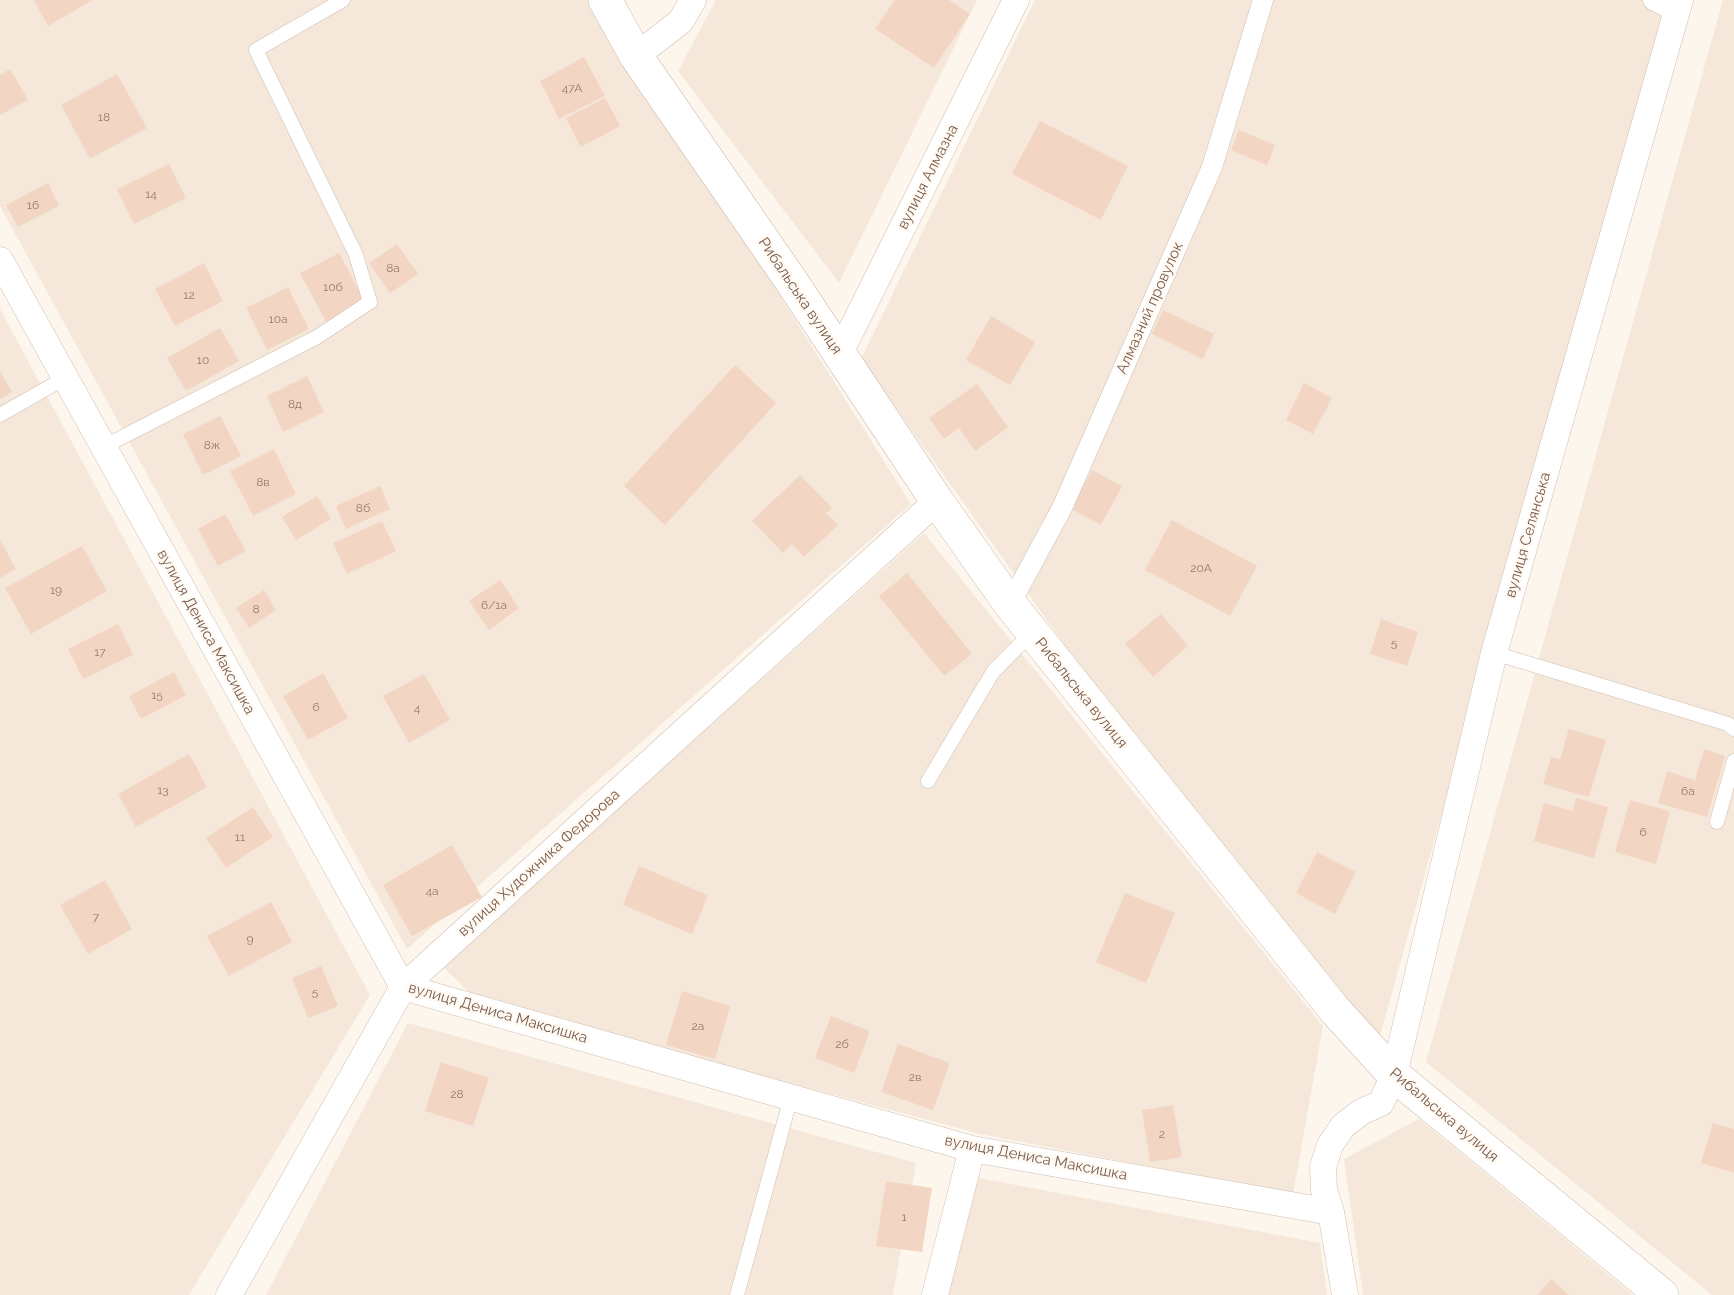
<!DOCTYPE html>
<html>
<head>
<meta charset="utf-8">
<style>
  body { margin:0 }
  canvas { display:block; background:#fdf6ec }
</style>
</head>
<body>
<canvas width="1734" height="1295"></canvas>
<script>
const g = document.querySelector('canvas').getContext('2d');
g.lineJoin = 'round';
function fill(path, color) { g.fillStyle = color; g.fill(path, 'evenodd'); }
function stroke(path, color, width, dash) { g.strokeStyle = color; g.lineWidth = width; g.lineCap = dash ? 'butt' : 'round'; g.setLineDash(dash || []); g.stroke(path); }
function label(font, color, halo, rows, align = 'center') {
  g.font = font + ' Raleway,sans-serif'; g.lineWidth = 5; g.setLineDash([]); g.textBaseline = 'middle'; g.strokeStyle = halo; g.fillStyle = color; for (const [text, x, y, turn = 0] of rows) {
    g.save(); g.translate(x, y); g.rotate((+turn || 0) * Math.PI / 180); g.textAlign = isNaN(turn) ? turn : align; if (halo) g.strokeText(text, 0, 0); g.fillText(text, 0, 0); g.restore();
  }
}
fill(new Path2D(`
  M0,0H594L911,504L407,949L0,206Z
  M716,0H977L839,283L678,71Z
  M1035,0H1668L1378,1043L1323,1008L861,359Z
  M1723,0H1734V1295H1712L1426,1062Z
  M0,309L370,995L189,1295H0Z
  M924,533L1323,1026L1293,1194L980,1134L476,999L443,967Z
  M408,1023L916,1163L893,1295H266Z
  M1419,1119L1633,1295H1363L1344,1159Z
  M969,1176L1320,1243L1327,1295H946Z`), '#f5e8da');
fill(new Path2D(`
  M34,0H93L48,26Z
  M895,0H949L970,14L934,68L875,29Z
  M584,57L605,96L559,119L540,81Z
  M10,69L28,100L0,115V75Z
  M117,74L147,128L90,159L61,105Z
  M605,98L620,126L581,147L566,118Z
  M1040,121L1128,166L1101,220L1012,174Z
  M1239,130L1275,145L1267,165L1231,150Z
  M169,164L186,198L134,224L117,189Z
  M48,183L59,206L18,227L6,205Z
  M397,244L418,274L390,293L369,263Z
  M339,253L365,302L326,322L300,273Z
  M204,263L223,301L175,326L155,289Z
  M288,287L309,329L267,350L246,308Z
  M1163,310L1214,334L1203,359L1152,334Z
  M991,316L1035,342L1010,385L966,360Z
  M220,328L239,361L186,391L167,358Z
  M735,365L776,403L665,525L624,486Z
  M0,371L12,392L0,399Z
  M307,376L324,412L283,432L267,396Z
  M1304,383L1332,398L1313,434L1286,420Z
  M977,384L1008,427L975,451L959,428L944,439L929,418Z
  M220,416L241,456L203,475L183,434Z
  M274,449L296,494L253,516L230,471Z
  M1092,470L1122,486L1101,525L1071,509Z
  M800,475L832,508L826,513L838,525L804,557L792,544L783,553L752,521Z
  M380,486L390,509L346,529L336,506Z
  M317,496L331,519L296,540L282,517Z
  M225,514L246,551L218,566L198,529Z
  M1172,520L1257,566L1230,616L1145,570Z
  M382,521L396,551L347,574L333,543Z
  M0,540L16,569L0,578Z
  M82,546L107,591L31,634L5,588Z
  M907,573L972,654L944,676L879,596Z
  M500,580L519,608L489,630L469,601Z
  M264,590L276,610L249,628L236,608Z
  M1161,614L1188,646L1153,677L1125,644Z
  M1381,619L1418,632L1407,666L1370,654Z
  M118,624L133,655L83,679L68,649Z
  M174,672L186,695L141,719L129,696Z
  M323,673L348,718L308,740L283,696Z
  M424,674L450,720L409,743L383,696Z
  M1569,729L1606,740L1589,797L1543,784L1551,757L1560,759Z
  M1704,749L1725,756L1707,817L1658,803L1667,771L1695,780Z
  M189,754L207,787L136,827L118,794Z
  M1576,798L1608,807L1594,858L1534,841L1544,803L1573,811Z
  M1630,800L1670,811L1656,864L1615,852Z
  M253,807L273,837L226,868L206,838Z
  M452,845L482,897L412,936L383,885Z
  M1317,852L1356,872L1335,914L1296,893Z
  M639,866L708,895L692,934L623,905Z
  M105,880L132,929L88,954L60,905Z
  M1125,893L1175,913L1146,983L1096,962Z
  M271,902L292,942L229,976L207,936Z
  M321,966L338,1006L308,1018L292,978Z
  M682,991L730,1006L715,1059L666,1045Z
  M831,1016L870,1031L854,1073L815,1058Z
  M898,1044L950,1063L933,1110L881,1092Z
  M441,1062L489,1078L473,1126L425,1111Z
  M1173,1105L1182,1157L1150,1162L1142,1110Z
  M1713,1123L1734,1129V1173L1701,1163Z
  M886,1181L932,1188L922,1252L876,1246Z
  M1551,1279L1569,1295H1537Z`), '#f3d5c3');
const service = new Path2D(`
  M0,415L65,378
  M103,447L317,337L370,302L356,255L256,50L343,0
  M1494,653L1728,724L1734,729
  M928,781L993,672L1032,632
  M1717,822L1734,761
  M737,1295L791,1097`);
const pedestrian = new Path2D(`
  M1653,0L1676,12
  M1010,604L1062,508L1212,167L1263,0`);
const minor = new Path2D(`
  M636,56L681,21L693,0
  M0,260L403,987L972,1149L1331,1212
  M839,355L1016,0
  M229,1295L403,987L937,501
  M935,1295L972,1149
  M1345,1295L1331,1212L1324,1190L1323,1167L1330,1145L1343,1126L1361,1112L1381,1103L1394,1075L1494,653L1680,0`);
const tertiary = new Path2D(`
  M605,0L636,56L792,282L937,501L1010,604L1334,1009L1394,1075L1662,1295`);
stroke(service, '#d1beb0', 15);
stroke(pedestrian, '#d1beb0', 21);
stroke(minor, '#d1beb0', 27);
stroke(tertiary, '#d1beb0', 34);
stroke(service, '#fff', 14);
stroke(pedestrian, '#fff', 20);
stroke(minor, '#fff', 26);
stroke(tertiary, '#fff', 33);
label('12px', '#987a6a', null, [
  ["47А",572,88],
  ["18",104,117],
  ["14",151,194],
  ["16",33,205],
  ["8а",393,268],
  ["10б",333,287],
  ["12",189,295],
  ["10а",278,319],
  ["10",203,360],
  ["8д",295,404],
  ["8ж",212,445],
  ["8в",263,482],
  ["8б",363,508],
  ["20A",1201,568],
  ["19",56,590],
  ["6/1а",494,605],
  ["8",256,609],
  ["5",1394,643],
  ["17",100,652],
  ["15",157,695],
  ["6",316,707],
  ["4",417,708],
  ["13",163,790],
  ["6а",1688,791],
  ["6",1643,832],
  ["11",240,837],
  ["4а",432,891],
  ["7",96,917],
  ["9",250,939],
  ["5",315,992],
  ["2а",698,1026],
  ["2б",842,1044],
  ["2в",915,1077],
  ["28",457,1094],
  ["2",1162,1134],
  ["1",904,1217]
]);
label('15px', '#7a5c4d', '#fffaf3', [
  ["вулиця Алмазна",928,177,-63],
  ["Рибальська вулиця",800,296,56],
  ["Алмазний провулок",1150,308,-66],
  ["вулиця Селянська",1528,535,-74],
  ["вулиця Дениса Максишка",206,632,61],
  ["Рибальська вулиця",1081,693,51],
  ["вулиця Художника Федорова",539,863,-42],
  ["вулиця Дениса Максишка",498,1013,16],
  ["Рибальська вулиця",1444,1115,40],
  ["вулиця Дениса Максишка",1036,1158,11]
]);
</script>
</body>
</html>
